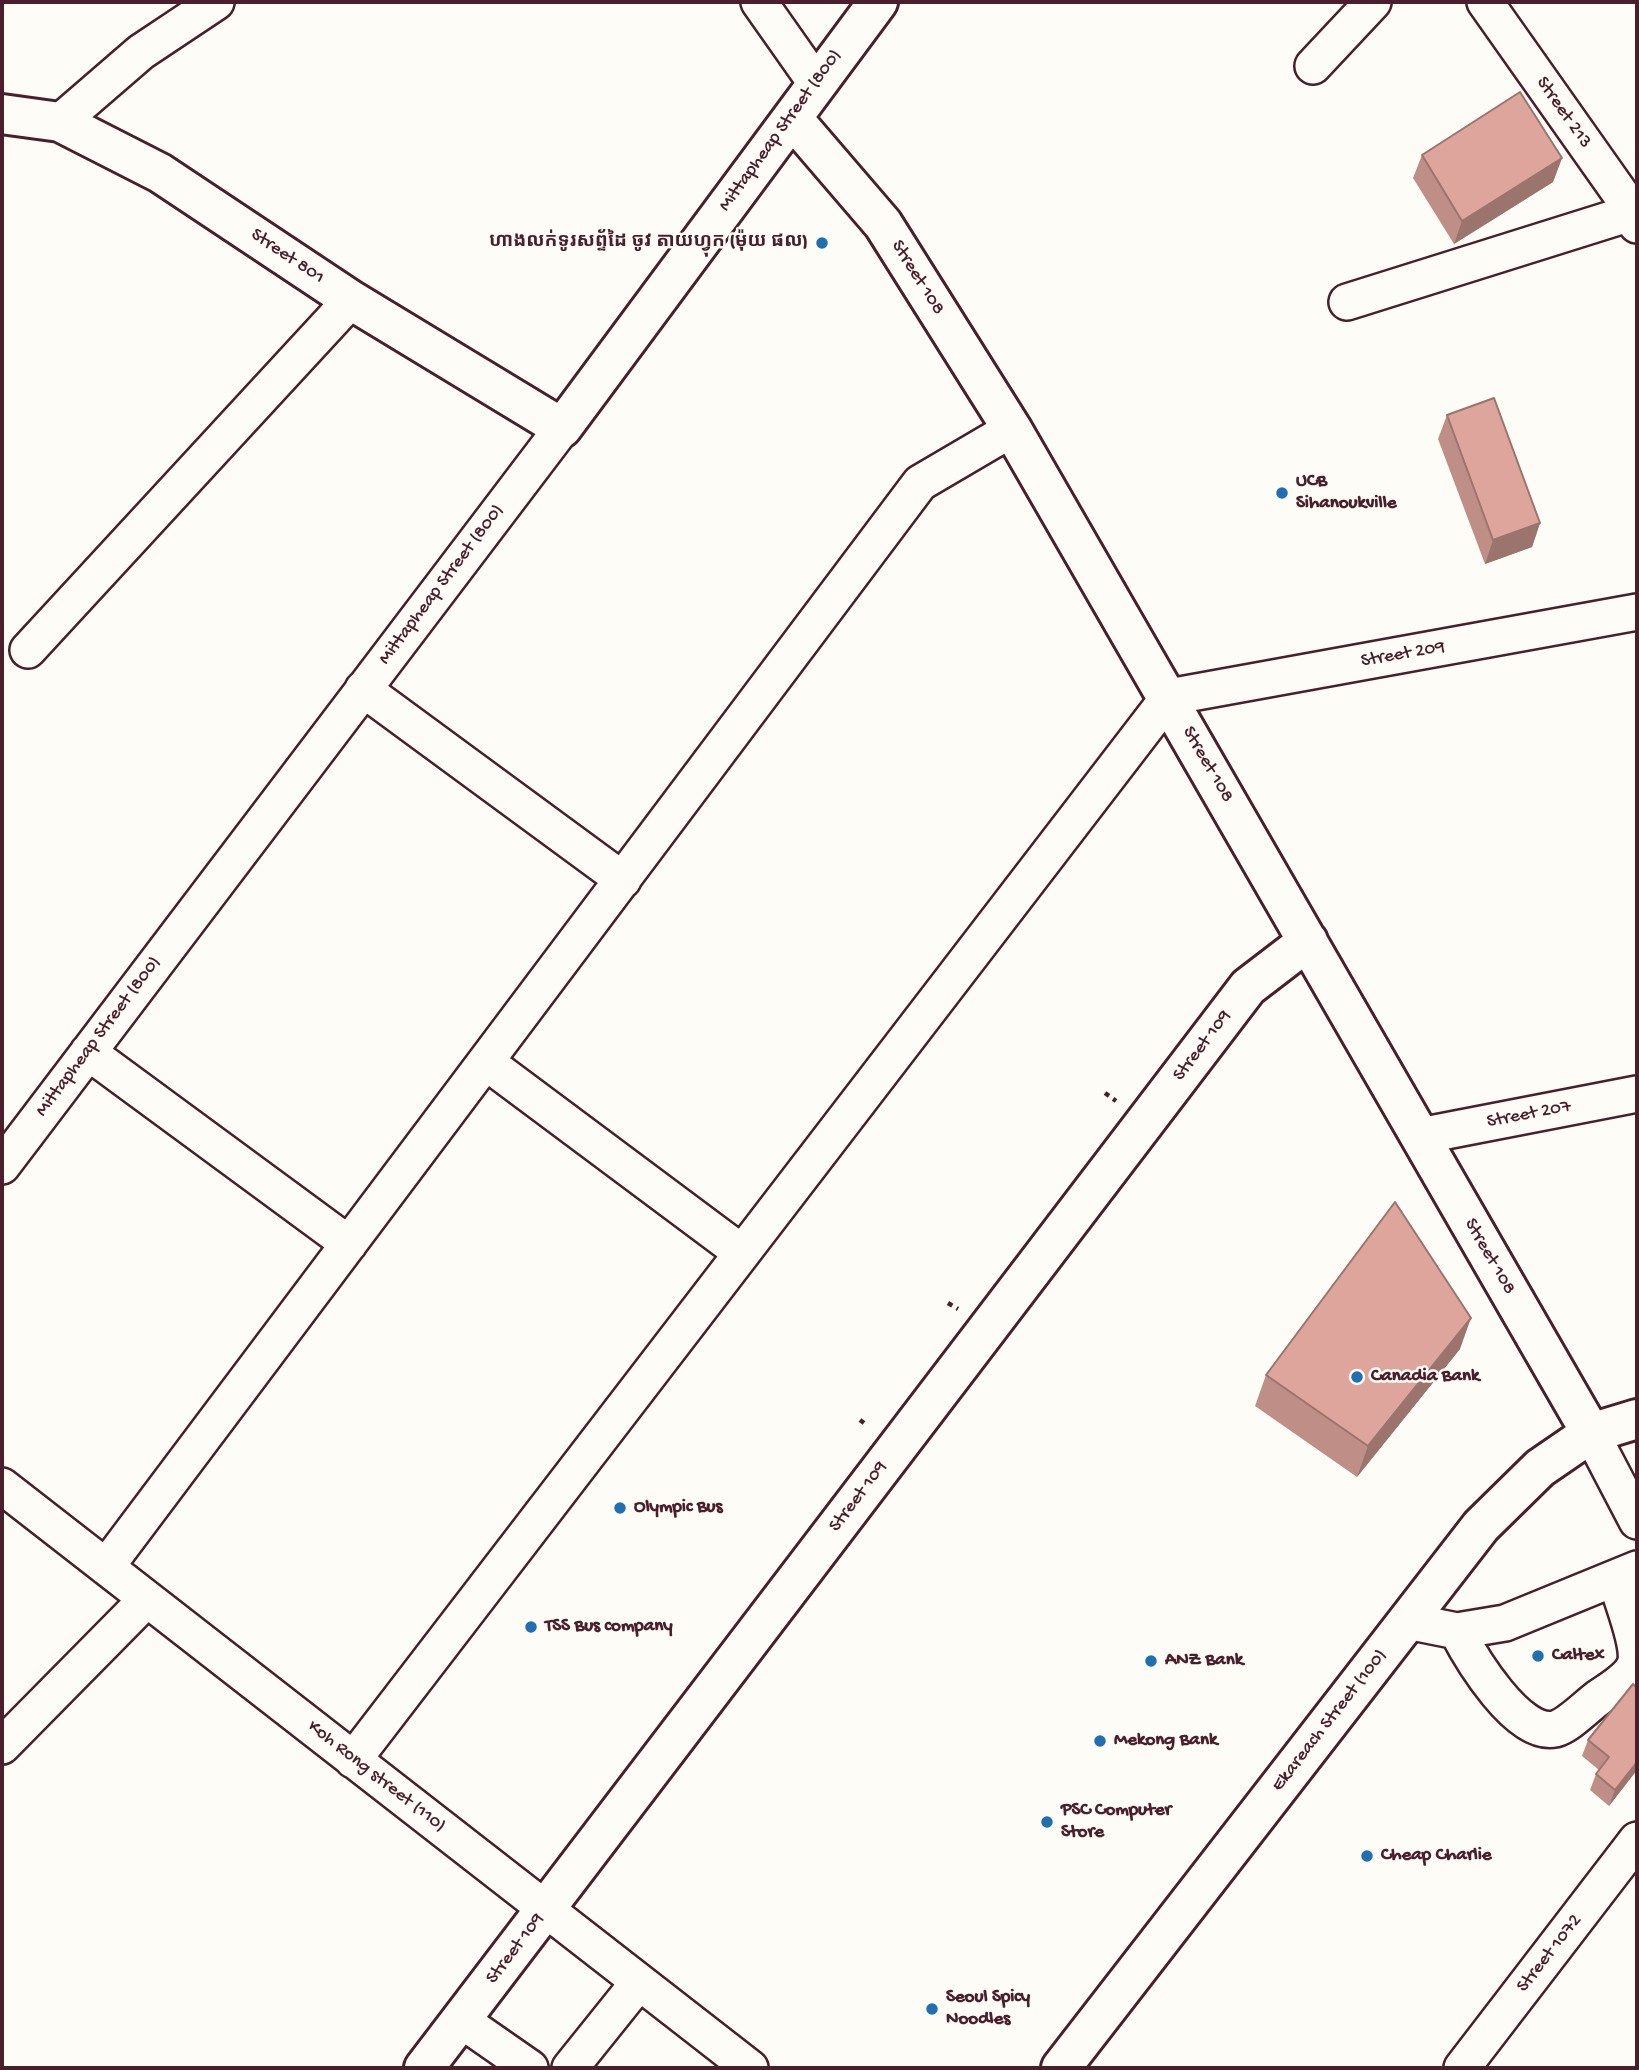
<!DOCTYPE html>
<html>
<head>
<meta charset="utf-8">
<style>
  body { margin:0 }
  #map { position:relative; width:1639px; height:2070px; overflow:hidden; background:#fdfcf7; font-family:"Gochi Hand",sans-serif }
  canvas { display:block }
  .frame { position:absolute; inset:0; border:4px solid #4a1f2b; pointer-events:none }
</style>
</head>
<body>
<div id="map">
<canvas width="1639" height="2070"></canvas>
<div class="frame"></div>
</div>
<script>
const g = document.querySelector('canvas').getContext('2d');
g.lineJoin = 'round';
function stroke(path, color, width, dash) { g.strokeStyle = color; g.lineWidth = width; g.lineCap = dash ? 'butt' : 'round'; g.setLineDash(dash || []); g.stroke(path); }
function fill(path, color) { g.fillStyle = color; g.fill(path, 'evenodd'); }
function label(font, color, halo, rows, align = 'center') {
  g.font = font + ' "Gochi Hand","Noto Sans Khmer",sans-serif'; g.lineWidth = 5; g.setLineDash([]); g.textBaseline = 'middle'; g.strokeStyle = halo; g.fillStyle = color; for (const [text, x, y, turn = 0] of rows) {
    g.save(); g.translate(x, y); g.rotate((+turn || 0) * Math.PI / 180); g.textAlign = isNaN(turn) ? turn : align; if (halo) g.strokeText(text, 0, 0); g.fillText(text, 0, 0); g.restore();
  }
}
const minor = new Path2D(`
  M759,2L816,83
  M1485,2L1634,213L1637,225
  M1313,66L1373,2
  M60,122L141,52L216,2
  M1347,302L1637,211
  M28,650L351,300
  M363,689L623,880
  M88,1052L349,1244
  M486,1062L742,1253
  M1420,1136L1637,1094
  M2,1166L562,428
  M1591,1433L1637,1521
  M2,1486L750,2068
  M106,1567L920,483L1012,429
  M1407,1621L1457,1631L1505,1623L1637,1569
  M1457,1631C1471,1658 1518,1737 1555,1729C1569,1725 1586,1707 1598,1698C1611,1689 1633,1677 1636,1661C1639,1640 1621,1601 1616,1578
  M2,1746L147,1599
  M353,1760L1169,697L1637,612
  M461,2020L530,2068
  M570,2068L639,1982
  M1462,2068L1637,1840`);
const major = new Path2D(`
  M2,114L60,122L160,173L351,300L562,428L878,2
  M792,118L883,224L1012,429L1591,1433
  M424,2068L1248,987L1308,941
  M1061,2068L1481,1526L1540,1468L1591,1433L1637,1419`);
stroke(minor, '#4a1f2b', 40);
stroke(major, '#4a1f2b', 44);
stroke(new Path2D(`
  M1105,1093L1116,1101
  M948,1303L958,1309
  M860,1420L868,1426`), '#4a1f2b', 4.5, [5, 5]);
stroke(minor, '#fdfcf7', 35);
stroke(major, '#fdfcf7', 38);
fill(new Path2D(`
  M1422,155L1562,158L1553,182L1454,244L1413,178Z
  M1447,415L1540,523L1532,547L1485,564L1438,439Z
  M1460,1349L1357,1477L1255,1406L1266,1375Z
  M1588,1740L1637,1770L1609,1806L1590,1790L1596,1774L1599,1770L1582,1756Z`), '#bf8e86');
fill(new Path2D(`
  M1562,158L1553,182L1454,244L1462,221Z
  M1540,523L1532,547L1485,564L1493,540Z
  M1471,1318L1460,1349L1357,1477L1368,1446Z
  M1637,1762V1770L1609,1806L1615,1790Z`), '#9b746d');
const building = new Path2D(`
  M1520,92L1562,158L1462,221L1422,155Z
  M1494,398L1540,523L1493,540L1447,415Z
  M1395,1202L1471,1318L1368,1446L1266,1375Z
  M1633,1684L1637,1688V1762L1615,1790L1596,1774L1609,1757L1588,1740Z`);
fill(building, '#dea59c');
stroke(building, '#9b746d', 2);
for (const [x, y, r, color] of [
  [822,243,7,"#1f6fb2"],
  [1282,493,7,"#1f6fb2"],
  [1357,1377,7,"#1f6fb2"],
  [620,1508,7,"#1f6fb2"],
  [531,1627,7,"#1f6fb2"],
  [1538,1656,7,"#1f6fb2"],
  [1151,1661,7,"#1f6fb2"],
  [1100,1741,7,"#1f6fb2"],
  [1047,1822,7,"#1f6fb2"],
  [1367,1856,7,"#1f6fb2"],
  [932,2009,7,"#1f6fb2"]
]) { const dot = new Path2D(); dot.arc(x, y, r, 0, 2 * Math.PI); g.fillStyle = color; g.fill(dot); stroke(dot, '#fdfcf7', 2.5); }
label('19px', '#4a1f2b', '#fdfcf7', [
  ["Street 213",1563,113,55],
  ["Mittapheap Street (800)",781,131,-54],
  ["Street 801",287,257,34],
  ["Street 108",917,278,58],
  ["Mittapheap Street (800)",442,585,-53],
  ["Street 209",1403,655,-10],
  ["Street 108",1207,765,60],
  ["Mittapheap Street (800)",99,1037,-53],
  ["Street 109",1203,1046,-53],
  ["Street 207",1529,1115,-11],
  ["Street 108",1489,1257,60],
  ["Street 109",859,1497,-53],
  ["Ekareach Street (100)",1330,1721,-52],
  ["Koh Rong street (110)",376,1777,38],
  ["Street 109",516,1949,-53],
  ["Street 1072",1550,1954,-52]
]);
label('bold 19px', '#4a1f2b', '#fdfcf7', [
  ["ហាងលក់ទូរសព្ទ័ដៃ ចូវ តាយហ្វុក (ម៉ុយ ផល)",808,243,"right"],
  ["UCB",1296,482],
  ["Sihanoukville",1296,504],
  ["Canadia Bank",1371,1377],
  ["Olympic Bus",634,1508],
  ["TSS Bus company",545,1627],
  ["Caltex",1552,1656],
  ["ANZ Bank",1165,1661],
  ["Mekong Bank",1114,1741],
  ["PSC Computer",1061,1811],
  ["Store",1061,1833],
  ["Cheap Charlie",1381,1856],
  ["Seoul Spicy",946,1998],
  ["Noodles",946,2020]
], 'left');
</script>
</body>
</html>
